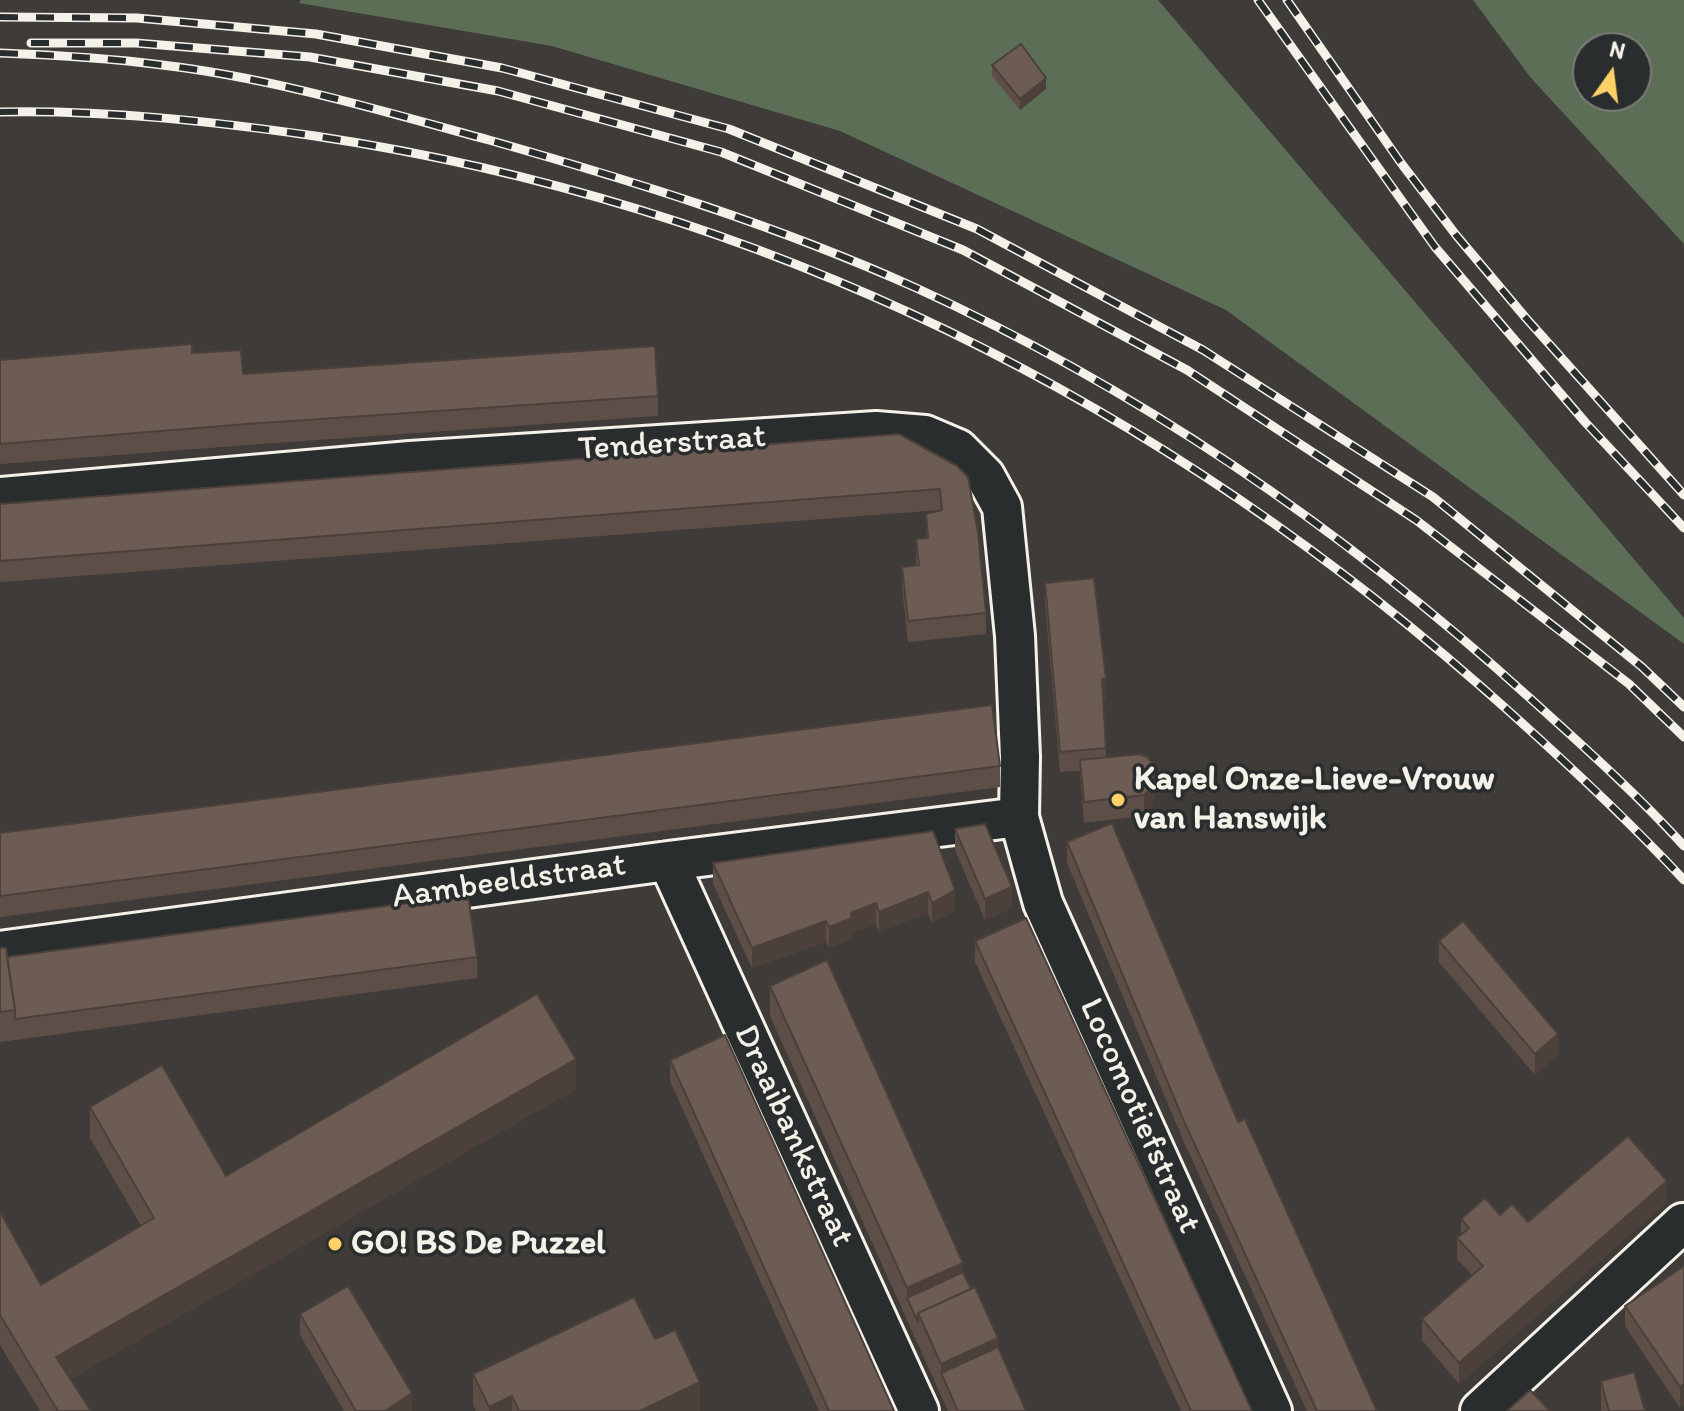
<!DOCTYPE html>
<html>
<head>
<meta charset="utf-8">
<style>
  body { margin:0 }
  #map { position:relative; width:1684px; height:1411px; overflow:hidden; background:#3e3b39; font-family:Itim,sans-serif }
  canvas { display:block }
  .north { position:absolute; left:1572px; top:32px; width:80px; height:80px; box-sizing:border-box; background:#2a2d2e; border:2px solid #7b7b78; border-radius:50%; rotate:14deg; font-size:22px; font-weight:700; line-height:32px; text-align:center; color:#f4f1e8 }
  .north::after { content:''; display:block; margin:auto; width:28px; height:36px; background:#ffd166; clip-path:polygon(50% 0,100% 100%,50% 72%,0 100%) }
</style>
</head>
<body>
<div id="map">
<canvas width="1684" height="1411"></canvas>
<div class="north">N</div>
</div>
<script>
const g = document.querySelector('canvas').getContext('2d');
g.lineJoin = 'round';
function fill(path, color) { g.fillStyle = color; g.fill(path, 'evenodd'); }
function stroke(path, color, width, dash) { g.strokeStyle = color; g.lineWidth = width; g.lineCap = dash ? 'butt' : 'round'; g.setLineDash(dash || []); g.stroke(path); }
function label(font, color, halo, rows, align = 'center') {
  g.font = font + ' Itim,sans-serif'; g.lineWidth = 7; g.setLineDash([]); g.textBaseline = 'middle'; g.strokeStyle = halo; g.fillStyle = color; for (const [text, x, y, turn = 0] of rows) {
    g.save(); g.translate(x, y); g.rotate((+turn || 0) * Math.PI / 180); g.textAlign = isNaN(turn) ? turn : align; if (halo) g.strokeText(text, 0, 0); g.fillText(text, 0, 0); g.restore();
  }
}
fill(new Path2D(`
  M301,0H1158L1684,618V644L1226,310L840,131L552,46L299,3Z
  M1473,0H1684V244L1531,78ZM1636,48V96H1588V48Z`), '#5d6e57');
const street = new Path2D(`
  M0,497L410,461L876,431L925,435L958,449L985,476L1002,507L1015,636L1020,757L1019,817L1043,903L1272,1411
  M668,861L919,1411
  M0,951L668,861L1019,817
  M1480,1411L1683,1223`);
stroke(street, '#f4f1e8', 44);
stroke(street, '#2a2d2e', 38);
const rail = new Path2D(`
  M1258,0L1435,247L1585,422L1684,528
  M1287,0L1401,163L1456,235L1525,317L1684,495
  M0,17L137,18L316,34L502,68L729,129L977,229L1203,350L1433,497L1642,667L1684,707
  M31,43H136L310,57L498,91L721,152L963,250L1187,370L1416,520L1629,684L1684,737
  M0,53C54,55 108,58 162,65C273,78 382,111 489,140C633,181 776,225 914,287C1141,390 1348,533 1532,700C1584,747 1637,794 1684,846
  M0,112C106,110 210,121 315,136C773,205 1169,405 1512,714C1571,767 1630,822 1684,880`);
stroke(rail, '#f4f1e8', 9);
stroke(rail, '#2a2d2e', 6, [18]);
fill(new Path2D(`
  M992,65L1046,89L1020,110L992,76Z
  M192,353L243,374L658,396V416L247,445L0,464V360Z
  M957,466L986,613V634L908,642L902,588V567L916,565V539L926,538V514L940,511V510L0,582V504Z
  M1045,583L1106,699L1103,700L1106,757L1155,796L1149,812L1144,816L1084,823L1080,771L1060,772L1045,604Z
  M1000,766V787L0,917V833Z
  M955,829L1012,908L985,920L955,850Z
  M933,831L955,911L932,923L928,913L879,932L876,924L852,933V939L829,948L826,942L752,968L713,884V863Z
  M1067,842L1238,1122L1377,1411H1307L1183,1140L1067,863Z
  M975,941L1252,1411H1181L975,962Z
  M1439,941L1558,1055L1535,1075L1439,962Z
  M0,948L7,957H477V978L0,1042Z
  M770,986L963,1272L1026,1411H948L770,1016Z
  M670,1060L894,1411H819L670,1081Z
  M576,1089L70,1379L91,1411H40L0,1345V1212L41,1285L141,1226L90,1138V1107L226,1176Z
  M1667,1202L1459,1384L1422,1340V1319L1472,1275L1457,1259V1238L1461,1235V1219L1500,1215L1528,1222Z
  M1684,1266V1405L1680,1408L1625,1326V1306Z
  M300,1314L412,1411H344L300,1335Z
  M655,1339L700,1411H476L473,1404V1374Z
  M1601,1381L1645,1411H1601Z`), '#5d4f48');
fill(new Path2D(`
  M1046,78V89L1020,110V99Z
  M1106,678V699L1102,700V679Z
  M1155,775V796L1149,812L1144,816V795Z
  M1012,887V908L985,920V899Z
  M955,890V911L932,923V903Z
  M928,892V913L879,932V912Z
  M876,903V924L852,933V939L829,948V927L851,913Z
  M826,921V942L752,968V948Z
  M1558,1034V1055L1535,1075V1054Z
  M576,1059V1089L56,1388V1357Z
  M1667,1181V1202L1459,1384V1363Z
  M963,1263V1293L907,1298V1288Z
  M998,1338V1368L941,1373V1364Z
  M700,1382V1411H640Z
  M1684,1384V1405L1680,1408V1387Z
  M412,1393V1411H385Z
  M512,1396V1411H489V1407Z`), '#4c403b');
const building = new Path2D(`
  M1021,44L1046,78L1020,99L992,65Z
  M192,344V353L241,350L243,374L655,346L658,396L247,424L0,444V360Z
  M899,434L957,466L968,477L978,533L986,613L908,621L902,567L919,565L916,539L928,538L926,514L942,510L940,489L0,561V504Z
  M1094,578L1106,678L1102,679L1106,748L1060,752L1045,583Z
  M992,705L1000,766L0,896V833Z
  M1139,754L1148,757L1154,768L1155,775L1149,791L1144,795L1084,802L1080,760Z
  M1112,823L1238,1122L1245,1119L1377,1411H1317L1183,1119L1067,842Z
  M985,824L1012,887L985,899L955,829Z
  M933,831L955,890L932,903L928,892L879,912L876,903L851,913L852,918L829,927L826,921L752,948L713,863Z
  M468,895L477,957L15,1019V1010L7,957Z
  M1026,918L1252,1411H1191L975,941Z
  M1463,921L1558,1034L1535,1054L1439,941Z
  M0,948H6L15,1010L0,1012Z
  M827,960L963,1263L907,1288L770,986Z
  M537,994L576,1059L56,1357L91,1411H58L0,1315V1212L41,1285L154,1218L90,1107L162,1065L226,1176Z
  M725,1035L894,1411H829L670,1060Z
  M1628,1136L1667,1181L1459,1363L1422,1319L1483,1266L1457,1238L1469,1228L1461,1219L1485,1198L1500,1215L1512,1204L1528,1222Z
  M1684,1266V1384L1680,1387L1625,1306Z
  M963,1272L971,1289L918,1313V1322L907,1298Z
  M348,1286L412,1393L385,1411H356L300,1314Z
  M975,1287L998,1338L941,1364L918,1313Z
  M634,1297L655,1339L675,1330L700,1382L640,1411H519L512,1396L489,1407L473,1374Z
  M998,1347L1026,1411H958L941,1373Z
  M1634,1372L1645,1411H1609L1601,1381Z
  M1530,1390L1550,1411H1507Z`);
fill(building, '#6c5c54');
stroke(building, '#4c403b', 2);
for (const [x, y, r, color] of [
  [1118,800,8,"#ffd166"],
  [335,1244,8,"#ffd166"]
]) { const dot = new Path2D(); dot.arc(x, y, r, 0, 2 * Math.PI); g.fillStyle = color; g.fill(dot); stroke(dot, '#2a2d2e', 3); }
label('34px', '#f4f1e8', '#2a2d2e', [
  ["Tenderstraat",672,444,-4],
  ["Aambeeldstraat",509,882,-8],
  ["Locomotiefstraat",1139,1116,66],
  ["Draaibankstraat",793,1136,65]
]);
label('bold 34px', '#f4f1e8', '#2a2d2e', [
  ["Kapel Onze-Lieve-Vrouw",1134,780],
  ["van Hanswijk",1134,819],
  ["GO! BS De Puzzel",351,1244]
], 'left');
</script>
</body>
</html>
